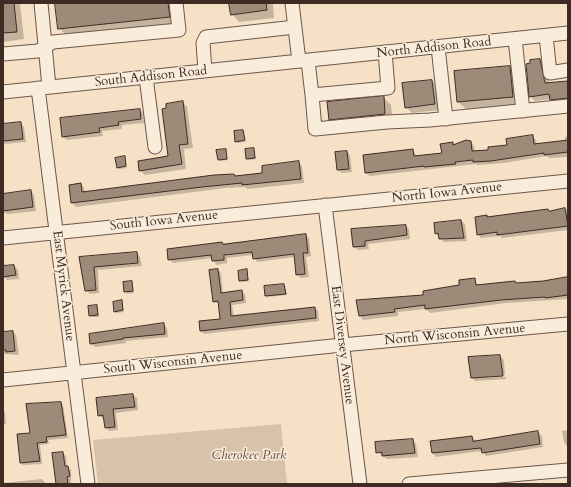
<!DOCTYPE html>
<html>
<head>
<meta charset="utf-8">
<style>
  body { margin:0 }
  #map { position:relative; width:571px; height:487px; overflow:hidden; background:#f6e1c6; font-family:Cardo,serif }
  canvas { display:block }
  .frame { position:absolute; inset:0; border:4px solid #3e2b23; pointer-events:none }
</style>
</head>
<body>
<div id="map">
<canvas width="571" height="487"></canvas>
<div class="frame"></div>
</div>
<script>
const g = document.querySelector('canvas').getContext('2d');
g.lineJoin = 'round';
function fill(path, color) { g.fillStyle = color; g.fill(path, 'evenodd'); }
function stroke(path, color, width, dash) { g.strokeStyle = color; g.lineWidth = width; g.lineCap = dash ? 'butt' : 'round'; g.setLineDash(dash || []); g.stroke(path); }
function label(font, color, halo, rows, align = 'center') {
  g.font = font + ' Cardo,serif'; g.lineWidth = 3; g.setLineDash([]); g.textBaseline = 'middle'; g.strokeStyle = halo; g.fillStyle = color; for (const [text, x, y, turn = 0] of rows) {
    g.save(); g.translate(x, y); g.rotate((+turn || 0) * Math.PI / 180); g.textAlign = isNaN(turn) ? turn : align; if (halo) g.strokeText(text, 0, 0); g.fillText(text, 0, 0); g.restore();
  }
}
fill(new Path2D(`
  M281,424L287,484H98L93,440Z`), '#d7c2aa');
fill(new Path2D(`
  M3,3L20,4L24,39L3,42Z
  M56,3H177V25L67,36L59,28Z
  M230,3H273L274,18L239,22L232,14Z
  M540,60L545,65L549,84L568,82V103L555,104L550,99L535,101L530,96Z
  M510,67L517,74L521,104L466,109L458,102Z
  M432,81L438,87L440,110L412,113L406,107Z
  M383,97L391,105L393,122L337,127L330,119Z
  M183,102L187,107L193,148L184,149L186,169L145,175L140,170L169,157Z
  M140,110L143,113L144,123L122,125V129L102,131L103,136L67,140L63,137Z
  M20,123L24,127L26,142L3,144V125Z
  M243,131L246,142L238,143L236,141Z
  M532,136L536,140L537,145L565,141V137L568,136V157L549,158L547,156L504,163L478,165L476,164L370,176L366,173L413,150L417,157L443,154L453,143L455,146L471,142L474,146L475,152L489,151Z
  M254,149L256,159L249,160L247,159Z
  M225,150L228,160L220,161L219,159Z
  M347,152L350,155L352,172L342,173L338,170Z
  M124,157L127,168L119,169L118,167Z
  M298,162L302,166L304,183L247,189L245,187L226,188L76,207L72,203L70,186L81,184L84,188L85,192L234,175L236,177L264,173Z
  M31,191L34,195L36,211L8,214L3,212V195Z
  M568,209V230L502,238L500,236L481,238L478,234L487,216L489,218Z
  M461,221L465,224L467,241L444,242L436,233Z
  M405,226L409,229L410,239L368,244L369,249L358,250L354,247L352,230Z
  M306,235L309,239L311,256L306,257L309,277L301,278L297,274L295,257L257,262L253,255L227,258V263L216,265L213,258L173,263L169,259L222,243L224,245Z
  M137,253L140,257L142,266L98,270L99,293L90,294L86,290L80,258Z
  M14,266L18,270L19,279L7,280L3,276V267Z
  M218,270L221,273L223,294L241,291L245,294L246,303L232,305L234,317L315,308L318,311L319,321L204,334L201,331L200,322L221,319L219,304L214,301Z
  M247,270L249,281L242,282L240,280Z
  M568,278V299L506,303L430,313L426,309L398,312V316L363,320L360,316L358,301L424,296L460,286L474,279L478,286L515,282L518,284Z
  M132,282L134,293L127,294L124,283Z
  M284,285L287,295L267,297L266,295Z
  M122,302L124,312L117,313L115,311Z
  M97,306L99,317H92L90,316Z
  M163,324L167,328L168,337L126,341V343L95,347L91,344Z
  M13,332L16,335L19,355L3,354V333Z
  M500,356L504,360L505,375L473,376V378L506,377V379L475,381L472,377Z
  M133,395L137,398L138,410L116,413L118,430L109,431L106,427L105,419L99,416Z
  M60,403L63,405L68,438L48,440L49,444L40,445L42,464L23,465L21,462L31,434Z
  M3,410L5,412L6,424H3Z
  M568,430V446H567L564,442L562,431Z
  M538,432L542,436L543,447L486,456L482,451L436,457L433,453L472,437L475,441Z
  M412,440L416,444L418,457L387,459L377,452Z
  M63,453L66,456L67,467L71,470V484H57Z
  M42,479L46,484H3V483Z`), '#0003');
const building = new Path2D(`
  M3,3H14L17,32L3,33Z
  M55,3H168L170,17L58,29Z
  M229,3H266L267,10L231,15Z
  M540,59L545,83L568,81V98L550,100L549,94L529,97L526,64L530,63V60Z
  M510,66L513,97L457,102L454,71Z
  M432,80L435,104L405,108L402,83Z
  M384,96L385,114L329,120L327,102Z
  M183,101L188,144L179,145L182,164L139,171L138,161L168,156L162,109L166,108V104Z
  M140,109L141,119L118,122L119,125L99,128L100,132L62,137L60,118Z
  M21,122L23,139L3,141V124Z
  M243,130L245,140L235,142L234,131Z
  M533,135L534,144L568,140V152L544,155V153L491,161L473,162V160L455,162L456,164L424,167V166L365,173L363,155L413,149L414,156L442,153L440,144L453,142V145L466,140L471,141L472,151L488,150V147L507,145L506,139Z
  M254,148L255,158L246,159L245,149Z
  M226,149L227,159L218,160L216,150Z
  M347,151L349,169L337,170L335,152Z
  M125,156L126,166L117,168L115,158Z
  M299,161L301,179L242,185V183L202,187L71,203L69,185L81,183L82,192L214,175L234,174L235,176L262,173V166Z
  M31,190L33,207L3,211V194Z
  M565,208L568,226L497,235V232L477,235L475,217L487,215V217L548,209L549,211Z
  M461,220L464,238L439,239L438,233L435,234L434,223Z
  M406,225L407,235L365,241V246L353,247L351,229Z
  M306,234L308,253H303L305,274L296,275L294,254L253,259L252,252L224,255V260L212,261L211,255L168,260L167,249L222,242L223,244Z
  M137,252L138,263L94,267L96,290L85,291L79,257Z
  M14,265L16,275L3,277V266Z
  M218,269L221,293L242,290L243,300L230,302L231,316L315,307L316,318L200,331L199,321L220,319L218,301L213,302L209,270Z
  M247,269L248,280L239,281L238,271Z
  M568,277V295L545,298V297L501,300L425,309V305L394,309L395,312L359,316L356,300L423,295V291L459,285V280L475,278L476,285L515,281L516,283L543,281Z
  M132,281L133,291L124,292L123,282Z
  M284,284L286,294L265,296L264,286Z
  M122,300L123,310L114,312L113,302Z
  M97,305L98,315L89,316L88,306Z
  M164,323L165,334L123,338V339L90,344L89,334Z
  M13,331L15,351L6,352V350H3V332Z
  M500,355L503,376L471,378L468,357Z
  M133,394L135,407L113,409L115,427L105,428L103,415L98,416L96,398Z
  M61,402L66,435L46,437L47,442L37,443L40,461L20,463L17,434L30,433L26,404Z
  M538,431L540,444L482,453L481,448L432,453L430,441L472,436L473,441Z
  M413,439L415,453L382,456V452L376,453L375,442Z
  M63,452L65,466H68L70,476L67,477L68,484H56L52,453Z`);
fill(building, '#9e8a78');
stroke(building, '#3e2b23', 1);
const minor = new Path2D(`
  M41,3L49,87
  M292,3L299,61
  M546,36L550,73L568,70
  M515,39L523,111
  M438,47L446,119
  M3,54L38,51L53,42L179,30L176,3
  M308,61L312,95L388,88L385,52
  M205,71L203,43L206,37L295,27
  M146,77L155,147
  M38,88L88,484
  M3,92L568,33
  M312,95L315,129L387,122L430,120L568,106
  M325,205L360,484
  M3,238L568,181
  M3,380L342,345L568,324
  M409,484L568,470`);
stroke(minor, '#6c584c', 15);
stroke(minor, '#f9ecda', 13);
label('13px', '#3e2b23', '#f9ecda', [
  ["North Addison Road",434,48,-6],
  ["South Addison Road",151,77,-6],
  ["North Iowa Avenue",447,193,-6],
  ["South Iowa Avenue",164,221,-6],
  ["East Myrick Avenue",63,286,83],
  ["North Wisconsin Avenue",455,335,-5],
  ["East Diversey Avenue",342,345,83],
  ["South Wisconsin Avenue",173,363,-6]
]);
label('italic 13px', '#5d493e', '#f9ecda', [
  ["Cherokee Park",249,456]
]);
</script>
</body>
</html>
